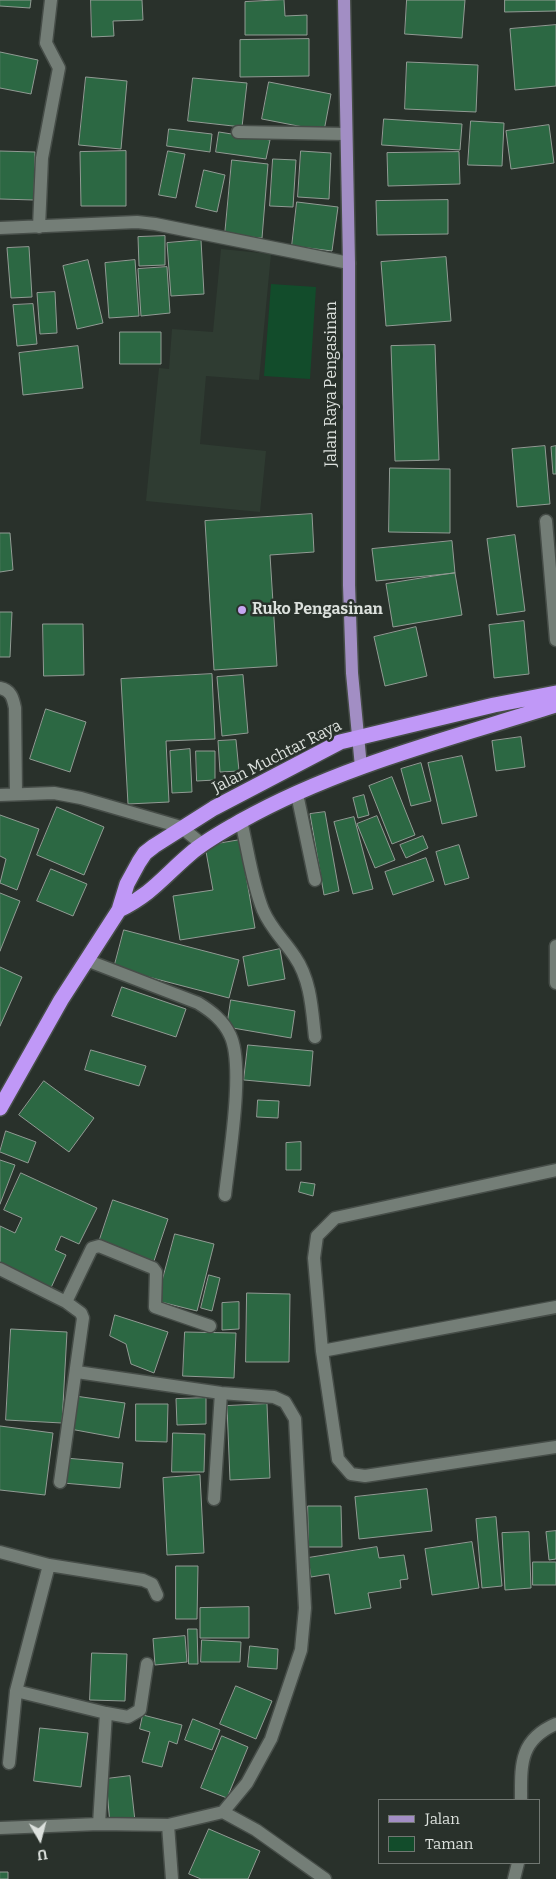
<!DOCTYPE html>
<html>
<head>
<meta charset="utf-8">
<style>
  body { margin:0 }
  #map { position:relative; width:556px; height:1879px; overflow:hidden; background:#29312b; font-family:Bitter,serif }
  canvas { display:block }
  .legend { position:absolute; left:378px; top:1799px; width:162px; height:65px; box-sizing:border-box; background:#29312b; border:1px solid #717772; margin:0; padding:6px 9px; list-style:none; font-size:15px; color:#dce1dd }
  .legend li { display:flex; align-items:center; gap:10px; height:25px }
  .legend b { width:25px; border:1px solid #717772 }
  .north { position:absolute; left:15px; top:1814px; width:50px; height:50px; -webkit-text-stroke:4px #29312b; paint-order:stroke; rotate:172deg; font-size:14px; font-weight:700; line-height:20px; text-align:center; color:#dce1dd }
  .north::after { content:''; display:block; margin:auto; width:18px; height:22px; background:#dce1dd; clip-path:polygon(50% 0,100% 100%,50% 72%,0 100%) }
</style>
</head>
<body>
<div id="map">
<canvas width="556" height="1879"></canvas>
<ul class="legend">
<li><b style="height:6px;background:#a28ec4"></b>Jalan</li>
<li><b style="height:14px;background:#124c2b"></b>Taman</li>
</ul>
<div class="north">U</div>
</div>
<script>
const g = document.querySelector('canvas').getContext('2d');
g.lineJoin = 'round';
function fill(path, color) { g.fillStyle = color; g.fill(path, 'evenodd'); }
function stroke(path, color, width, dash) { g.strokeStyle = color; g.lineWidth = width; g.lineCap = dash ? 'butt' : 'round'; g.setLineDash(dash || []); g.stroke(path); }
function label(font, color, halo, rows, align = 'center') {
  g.font = font + ' Bitter,serif'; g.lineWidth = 5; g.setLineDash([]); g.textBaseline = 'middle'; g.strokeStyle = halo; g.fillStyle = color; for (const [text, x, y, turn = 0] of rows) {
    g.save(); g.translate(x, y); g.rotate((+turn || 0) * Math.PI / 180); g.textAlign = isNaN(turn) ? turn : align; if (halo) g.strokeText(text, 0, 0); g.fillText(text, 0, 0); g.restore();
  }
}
fill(new Path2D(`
  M221,249L271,254L259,380L206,376L200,444L266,451L260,512L146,501L159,368L169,369L172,329L213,332Z`), '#2f3c32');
fill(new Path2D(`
  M271,284L316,287L310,379L264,376Z`), '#124c2b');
const building = new Path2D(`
  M0,0H31L30,8L0,6Z
  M91,0H142L143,20L113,21L114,36L92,37Z
  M284,0L285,16L307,15V35H245V2Z
  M407,0H465L462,38L405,34Z
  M505,0H556V11L505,12Z
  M556,25V86L515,90L510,29Z
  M309,39V76L240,77V40Z
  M0,52L38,60L31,94L0,88Z
  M407,62L478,65L476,112L405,109Z
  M86,77L127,81L121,149L79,145Z
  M193,78L247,83L242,127L188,121Z
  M269,82L331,94L324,131L262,119Z
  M384,119L462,124L460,150L382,145Z
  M471,121L504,123L502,166L468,165Z
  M549,125L554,163L511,169L506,131Z
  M169,129L212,134L210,152L167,146Z
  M219,132L270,140L266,159L216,152Z
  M0,151L35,152L34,200L0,199Z
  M126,151V206H81L80,152Z
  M168,151L185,154L176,198L159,195Z
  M301,151L331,153L329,199L298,197Z
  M459,152L460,184L388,186L387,153Z
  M273,159L296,160L293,207L270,206Z
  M232,160L268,164L262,238L225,235Z
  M204,170L225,175L217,212L196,207Z
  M448,200V234L377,235L376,201Z
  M297,202L338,207L332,251L292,246Z
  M165,236V265L139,266L138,237Z
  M201,240L204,294L171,296L167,243Z
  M29,247L32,297L11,298L7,248Z
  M446,257L451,321L386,326L381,262Z
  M88,260L103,323L77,329L63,266Z
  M135,260L139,316L109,318L105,263Z
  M167,267L170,313L141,316L138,269Z
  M55,292L57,333L40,334L37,293Z
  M33,304L37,344L17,346L13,305Z
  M120,332H161V364H120Z
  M435,345L439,460L395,461L391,346Z
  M78,346L83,388L23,395L19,353Z
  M545,446L550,504L517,507L512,449Z
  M556,446V474H553L551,447Z
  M390,468L450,469V533L389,532Z
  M312,514L314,552L270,555L277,666L214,670L205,521Z
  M0,533H10L13,570L0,572Z
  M515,535L525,611L497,615L487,539Z
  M452,541L455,573L376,581L372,549Z
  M455,573L462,615L393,627L386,584Z
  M0,612H12L10,657H0Z
  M524,621L529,674L494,678L489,625Z
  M43,624H83L84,675L44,676Z
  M416,627L427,676L385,686L374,637Z
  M212,674L215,739L166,741L169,802L128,804L121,679Z
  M243,675L248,733L222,736L217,677Z
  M46,709L86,722L70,772L30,759Z
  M521,737L525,767L496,771L492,741Z
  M236,740L239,771L220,772L218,741Z
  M190,749L192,792L172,793L170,751Z
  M196,751H215V780L197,781Z
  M462,756L477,816L442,824L428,763Z
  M421,763L431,801L411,806L401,769Z
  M392,777L415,835L392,844L369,786Z
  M364,795L369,815L358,818L353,798Z
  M57,807L104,827L84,875L37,855Z
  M325,812L339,891L324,895L310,814Z
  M0,815L39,829L17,890L0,883L6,859L0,856Z
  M377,816L395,860L375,868L357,824Z
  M354,817L373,889L353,894L334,822Z
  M423,836L428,848L406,858L400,845Z
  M240,840L255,928L180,940L173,896L213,890L205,846Z
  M459,845L469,878L445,885L436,852Z
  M426,858L434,881L393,895L385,872Z
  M51,869L87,884L73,916L37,901Z
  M0,893L20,901L0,951Z
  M124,930L239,960L229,998L114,968Z
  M280,949L285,979L248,986L243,957Z
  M0,967L22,977L0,1026Z
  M122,987L186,1009L176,1037L112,1016Z
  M231,1000L295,1011L291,1038L227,1027Z
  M248,1045L313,1051L310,1086L244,1080Z
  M91,1050L146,1066L139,1086L85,1070Z
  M44,1081L94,1118L69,1152L19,1115Z
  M258,1100L279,1101L278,1118L257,1117Z
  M6,1131L36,1142L28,1163L0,1152Z
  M301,1142V1170H286V1143Z
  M0,1160L15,1165L0,1204Z
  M21,1173L97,1208L79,1244L61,1236L55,1250L66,1255L50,1290L0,1267V1226L15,1233L22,1218L4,1210Z
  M301,1182L315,1184L313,1196L299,1192Z
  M113,1200L168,1219L154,1261L99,1242Z
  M175,1234L214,1244L197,1311L157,1301Z
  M209,1275L220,1278L212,1311L201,1308Z
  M247,1293L290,1294L289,1362H246Z
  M239,1302V1329L222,1330V1303Z
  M115,1315L168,1332L154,1373L131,1364L126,1344L110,1336Z
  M11,1329L67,1332L62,1423L6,1420Z
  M185,1332L236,1333L234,1378L183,1376Z
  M75,1396L125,1403L119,1438L70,1429Z
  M206,1398V1424L177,1425L176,1399Z
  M136,1404H168L167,1442L136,1441Z
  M267,1404L270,1478L230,1480L227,1406Z
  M0,1426L53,1433L45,1495L0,1490Z
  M173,1433L205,1434L204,1472H172Z
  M65,1458L123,1463L120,1488L63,1483Z
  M200,1475L204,1553L167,1555L163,1478Z
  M427,1489L432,1531L359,1539L355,1497Z
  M308,1506H341L342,1547H309Z
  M496,1517L502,1586L482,1588L476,1519Z
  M556,1531V1559L549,1560L546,1532Z
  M529,1532L531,1588L505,1590L502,1533Z
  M472,1542L479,1588L432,1595L425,1549Z
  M377,1547L379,1558L404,1555L408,1579L400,1580L401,1588L368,1593L371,1608L335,1614L329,1574L311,1577L308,1558Z
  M533,1562H556V1585H533Z
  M176,1566H198L197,1619H176Z
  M249,1607V1638H200V1608Z
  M188,1629H197L198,1664H189Z
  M185,1636L187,1662L155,1665L153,1639Z
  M202,1640L241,1642L240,1662H201Z
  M250,1646L278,1649L277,1669L248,1667Z
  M92,1653L127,1654L125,1701L90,1700Z
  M236,1686L272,1701L256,1739L220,1724Z
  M143,1715L182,1725L177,1744L169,1741L162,1767L142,1762L150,1732L140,1729Z
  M193,1719L220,1730L212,1750L185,1740Z
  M40,1728L88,1733L81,1787L34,1781Z
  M222,1736L248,1747L227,1798L201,1788Z
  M130,1776L135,1821L110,1824L106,1779Z
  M209,1829L260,1851L248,1879H201L189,1874Z
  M0,1872H8V1879H0Z`);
fill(building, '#2c6843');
stroke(building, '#919b94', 1);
const minor = new Path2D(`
  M238,132L346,134
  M39,227L42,158L59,68L46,43L51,0
  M0,228L137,222L155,224L349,263
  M546,521L556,640
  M0,688C11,690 13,698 15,708L16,794
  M297,794L315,880
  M0,795L54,793L81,798L181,827L203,845
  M241,821C248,850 252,883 263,910C271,929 284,940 295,957C311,980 312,1011 315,1037
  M556,946V983
  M86,960L198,1003C211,1011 223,1020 230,1035C245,1065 229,1158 225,1195
  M556,1170L335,1218L317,1236L314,1258L322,1351L338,1459L351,1474L365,1476L556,1447
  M0,1269L66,1302
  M322,1351L556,1307
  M77,1372L221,1393L274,1397L285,1402L295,1419L305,1608L301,1650L271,1739L247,1783L223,1812
  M60,1482L83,1318L81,1313L66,1302L92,1248L99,1246L153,1268L156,1272L155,1307L210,1326
  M214,1499L221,1393
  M0,1552L49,1565L143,1580L152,1584L157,1595
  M16,1691L106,1713L99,1824
  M106,1713L128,1717L140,1710L147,1664
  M9,1763L16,1691L49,1565
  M521,1800C521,1765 519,1740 556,1724
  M168,1825L172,1879
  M0,1828L99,1824L168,1825L223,1812L256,1830L325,1879
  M514,1879L518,1863`);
const major = new Path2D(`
  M344,0L349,263V585L352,673L361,767`);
const highway = new Path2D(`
  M119,910C152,894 164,876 190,854C205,841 224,831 241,821C339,766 449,739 556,705
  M0,1108L61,1000L119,910L127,884L139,862L145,853L154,846L214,808L340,742L494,705L556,693`);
stroke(minor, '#464d48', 15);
stroke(major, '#464d48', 15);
stroke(highway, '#464d48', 18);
stroke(minor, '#747e77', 12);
stroke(major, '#a28ec4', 12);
stroke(highway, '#c098f7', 15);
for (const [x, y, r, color] of [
  [242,610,5,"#c5a7f1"]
]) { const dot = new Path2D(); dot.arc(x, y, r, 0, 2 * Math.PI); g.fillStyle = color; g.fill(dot); stroke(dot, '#29312b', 2); }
label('16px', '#dce1dd', '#29312b', [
  ["Jalan Raya Pengasinan",332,384,-90],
  ["Jalan Muchtar Raya",277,757,-27]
]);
label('bold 16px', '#dce1dd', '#29312b', [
  ["Ruko Pengasinan",252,610]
], 'left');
</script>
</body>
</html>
